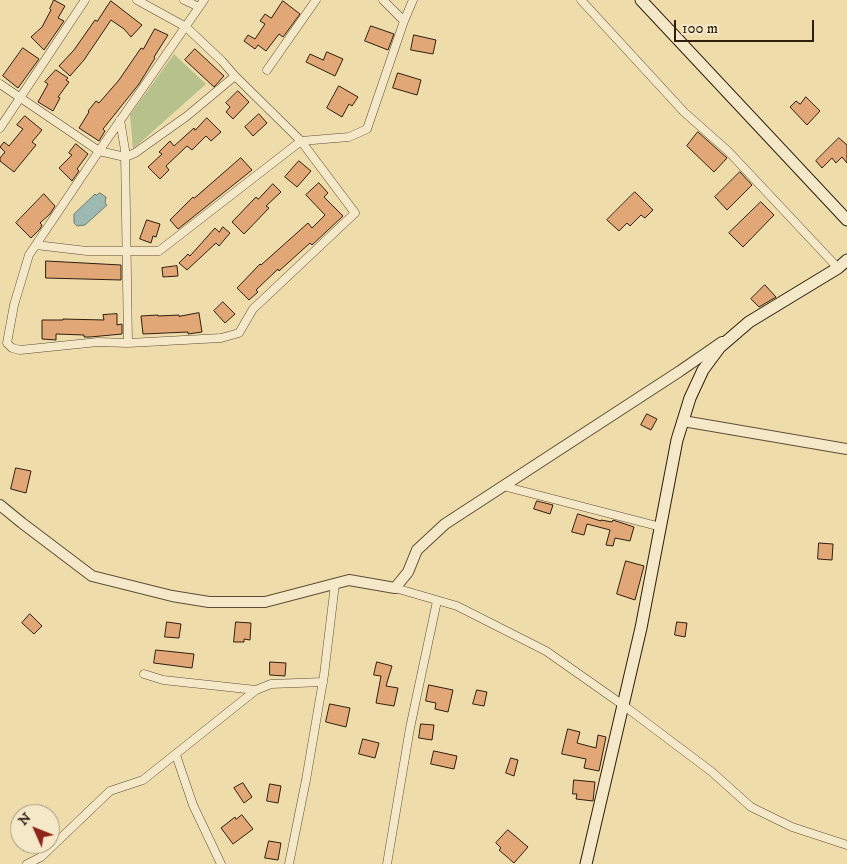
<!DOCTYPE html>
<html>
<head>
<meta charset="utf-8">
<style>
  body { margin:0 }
  #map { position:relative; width:847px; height:864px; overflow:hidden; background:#efdcab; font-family:"IM FELL DW Pica",serif }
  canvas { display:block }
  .north { position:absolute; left:10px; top:804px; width:50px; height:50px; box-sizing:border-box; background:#f5e8c8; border:1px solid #a5987e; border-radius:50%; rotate:314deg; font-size:14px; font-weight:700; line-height:20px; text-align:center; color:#2e1f0f }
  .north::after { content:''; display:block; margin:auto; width:18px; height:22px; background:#8f2418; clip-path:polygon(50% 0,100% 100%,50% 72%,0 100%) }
  .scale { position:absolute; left:674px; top:20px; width:140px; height:22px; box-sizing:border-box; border:2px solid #2e1f0f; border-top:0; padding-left:6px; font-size:15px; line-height:18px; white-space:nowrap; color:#2e1f0f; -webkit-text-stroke:4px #f5e8c8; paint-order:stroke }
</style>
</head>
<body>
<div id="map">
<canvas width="847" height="864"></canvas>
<div class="north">N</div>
<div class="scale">100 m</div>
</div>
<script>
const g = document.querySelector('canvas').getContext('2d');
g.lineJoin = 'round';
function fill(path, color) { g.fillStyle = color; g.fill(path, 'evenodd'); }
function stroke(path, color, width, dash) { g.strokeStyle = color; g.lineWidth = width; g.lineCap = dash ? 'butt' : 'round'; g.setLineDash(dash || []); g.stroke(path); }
fill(new Path2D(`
  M174,54L206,84L133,149L130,115Z`), '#b6c18b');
const water = new Path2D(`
  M100,193L106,197L105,203L107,205L85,225L77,226L74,223V214L95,194L96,195Z`);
fill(water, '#9cbab1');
stroke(water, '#707c70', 1);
const building = new Path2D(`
  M54,0L65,6L58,18L64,21L44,50L31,37L42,27L51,10L50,9Z
  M111,1L142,25L131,37L124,29L111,20L84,60L70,76L59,66L74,50L95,20L97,21Z
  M283,1L300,14L283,37L279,34L266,51L258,45L255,49L244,41L248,35L255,39L265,24L260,21L265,14L271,18Z
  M371,26L394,34L388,50L365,41Z
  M155,29L168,35L154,57L155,58L139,84L103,129L105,131L99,141L79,128L89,112L88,111L96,101L99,103L119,80L141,48L143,49Z
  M414,35L436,40L433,54L411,50Z
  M23,48L39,59L18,88L3,76Z
  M195,49L224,76L214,87L185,60Z
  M327,52L343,59L335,76L306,62L310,54L323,60Z
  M56,70L68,78L66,80L69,82L58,97L60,98L53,111L38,102L48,84L45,82Z
  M398,73L421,80L417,95L393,88Z
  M339,86L358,97L352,106L349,104L342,117L327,108Z
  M238,91L249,102L233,119L226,112L230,107L226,103Z
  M806,97L820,111L807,125L790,107L796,101L800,104Z
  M259,114L267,123L253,136L245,127Z
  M25,116L42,130L32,142L36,145L14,172L0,161V158L5,152L0,147L4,142L9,146L23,129L17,125Z
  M207,118L221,132L211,141L206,136L192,150L187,146L166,166L169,170L160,179L148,167L162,154L159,152L170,141L174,146L194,128L195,130Z
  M698,132L727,158L714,172L687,146Z
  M839,138L847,145V163L842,157L836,163L832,158L822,168L816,161Z
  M76,144L88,154L77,169L79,171L72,181L59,168L72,155L69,153Z
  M241,158L252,170L178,229L170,220L193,197L194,198Z
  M299,161L311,171L297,187L285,177Z
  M740,172L752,185L727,210L715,197Z
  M319,183L328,193L324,197L343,216L312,245L310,243L279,271L278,269L256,290L258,292L249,300L237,288L260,264L261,265L308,223L312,228L325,215L306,195Z
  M273,184L281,192L266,206L269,208L244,234L232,222L256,197L258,199Z
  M635,192L653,210L645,218L641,215L630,226L627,223L619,231L607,220Z
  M44,194L55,206L50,214L40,223L42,225L40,229L31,238L16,223Z
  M761,202L774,215L743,247L729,233Z
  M147,220L160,224L156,237L153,236L151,243L140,239Z
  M223,227L230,233L219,246L216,243L187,270L179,263L188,254L190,256L215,228L219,232Z
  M46,261L121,265V280L46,278Z
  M177,266L178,276L163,277L162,268Z
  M765,285L776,297L759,307L751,299Z
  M223,302L235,314L225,323L214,311Z
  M199,313L202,332L188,334V332L143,334L141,316L158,315V316L179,315V316Z
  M117,314V325L122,324V334L90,337H84V335L56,334V340L42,339V320H63V319L104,320L103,315Z
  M647,414L657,419L651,430L641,425Z
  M16,468L31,471L26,493L11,489Z
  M537,501L553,505L550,514L534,509Z
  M578,514L601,521V520L612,522L613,520L634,527L630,541L615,538L613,546L606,545L610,530L587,524L584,535L572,532Z
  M819,543L833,544L832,560L818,559Z
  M626,561L644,566L635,600L617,594Z
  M30,614L42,626L34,634L22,623Z
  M167,622L181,624L179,638L165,637Z
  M236,622L251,623L250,640L244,639V642H234Z
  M677,622L687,623L685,637L675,635Z
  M156,650L194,654L192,668L154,663Z
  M270,662L286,663L285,676L270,675Z
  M377,662L392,666L386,686L398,688L394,706L376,703L381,676L374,675Z
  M429,685L453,690L448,712L435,709L436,703L426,701Z
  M477,690L487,692L484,706L473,704Z
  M330,704L350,708L346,727L326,722Z
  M421,724L434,725L432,740L419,738Z
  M568,729L580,732L577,743L596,748L598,735L606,737L599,771L584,768L586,759L562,754Z
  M363,739L379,743L375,758L359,754Z
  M434,751L457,756L454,769L431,764Z
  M511,758L518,760L514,776L506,773Z
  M574,780L595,782L593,801L576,799L577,794H573Z
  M243,783L252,797L244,803L234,788Z
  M270,784L281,786L278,803L267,801Z
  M242,815L253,829L233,844L221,828L235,817L236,819Z
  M508,830L528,847L514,863L499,850L501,848L496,843Z
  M269,841L281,843L278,860L265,858Z`);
fill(building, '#e2a777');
stroke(building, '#2e1f0f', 1);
const minor = new Path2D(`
  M137,0L186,27L222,61L235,76L301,141L355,213L253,309L239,333L221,338L128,343L98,342L20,350L12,348L7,343L14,305L29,255L99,151L204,0
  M184,0L199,7
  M383,0L404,21
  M581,0L684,112L728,151L838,268
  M267,70L316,0
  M0,84L99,151L125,157L135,153L187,116L235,76
  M120,120L125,150L128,343
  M0,128L85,0
  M36,245L87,251H159L301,141L349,137L367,129L404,21L413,0
  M503,486L661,527
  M395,588L457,606L546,651L623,705L712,772L751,807L792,827L847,845
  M144,674L163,680L256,690
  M176,755L193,805L221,864
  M27,864L41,857L110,791L143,780L256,690L271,684L323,682
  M289,864L306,780L324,675L335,584
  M387,864L410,728L437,601`);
const tertiary = new Path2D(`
  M683,421L847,449
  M0,505L22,523L92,576L172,596L209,602H265L349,580L395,588L408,572L417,550L445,524L680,371L722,342`);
const secondary = new Path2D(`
  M641,0L847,220
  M586,864L641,628L677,440L690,398L703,370L720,347L749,322L838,268L847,260`);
stroke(minor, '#5e4e36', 9);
stroke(tertiary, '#5e4e36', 12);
stroke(secondary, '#2e1f0f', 13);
stroke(minor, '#f5e8c8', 8);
stroke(tertiary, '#f5e8c8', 10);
stroke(secondary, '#f5e8c8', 11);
</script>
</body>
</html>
